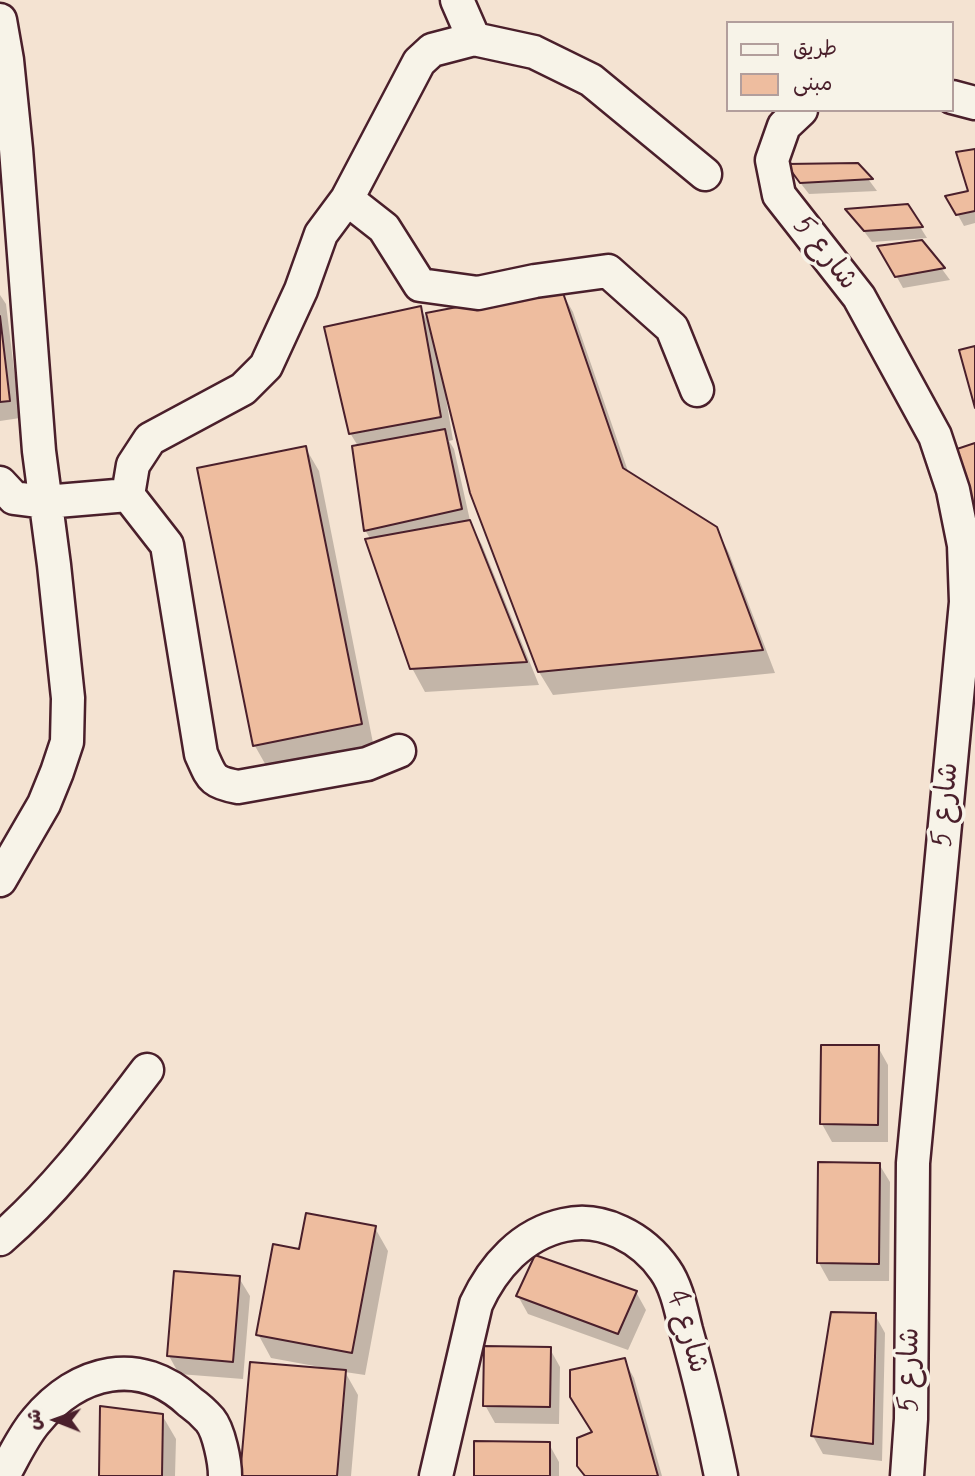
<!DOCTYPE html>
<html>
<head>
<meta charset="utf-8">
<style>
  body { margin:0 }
  #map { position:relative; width:975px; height:1476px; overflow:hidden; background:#f4e3d2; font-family:Mynerve,"Playpen Sans Arabic",sans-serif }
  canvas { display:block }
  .legend { position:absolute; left:726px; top:21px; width:228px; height:91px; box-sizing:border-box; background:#f7f3e8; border:2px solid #b29e9c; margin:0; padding:9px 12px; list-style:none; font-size:21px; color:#4a1f2b }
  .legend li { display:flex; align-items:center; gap:14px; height:35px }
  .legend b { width:35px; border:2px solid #b29e9c }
  .north { position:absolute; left:21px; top:1385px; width:70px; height:70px; -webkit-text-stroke:5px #f7f3e8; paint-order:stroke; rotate:271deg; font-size:19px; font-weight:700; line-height:28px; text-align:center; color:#4a1f2b }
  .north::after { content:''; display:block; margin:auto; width:24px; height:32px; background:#4a1f2b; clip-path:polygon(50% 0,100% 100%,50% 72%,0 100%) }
</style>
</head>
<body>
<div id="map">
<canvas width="975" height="1476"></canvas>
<ul class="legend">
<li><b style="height:9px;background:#f7f3e8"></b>طريق</li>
<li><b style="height:19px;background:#eebd9f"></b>مبنى</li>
</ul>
<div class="north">ش</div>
</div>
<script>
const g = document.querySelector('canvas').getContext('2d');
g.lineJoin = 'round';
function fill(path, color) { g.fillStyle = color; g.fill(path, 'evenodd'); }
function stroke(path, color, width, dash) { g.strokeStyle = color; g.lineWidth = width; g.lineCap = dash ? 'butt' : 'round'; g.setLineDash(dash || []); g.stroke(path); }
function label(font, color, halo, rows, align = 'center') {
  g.font = font + ' Mynerve,"Playpen Sans Arabic",sans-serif'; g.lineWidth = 7; g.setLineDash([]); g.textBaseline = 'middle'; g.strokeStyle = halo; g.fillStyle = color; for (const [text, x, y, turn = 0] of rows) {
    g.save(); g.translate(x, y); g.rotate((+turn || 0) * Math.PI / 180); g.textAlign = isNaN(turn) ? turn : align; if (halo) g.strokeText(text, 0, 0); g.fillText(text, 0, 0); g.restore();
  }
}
fill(new Path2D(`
  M975,150V223L964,226L948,197L971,193Z
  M857,164L877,191L809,194L795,176Z
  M907,206L927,238L872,242L848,210Z
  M922,242L950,280L903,288L880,247Z
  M560,289L573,312L629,474L716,528L729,553L775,673L553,695L539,672L449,398L446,399L453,440L449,441L454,449L471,525L482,545L539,685L425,692L412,668L371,540L365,530L358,446L350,433L420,308L429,323Z
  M0,295L6,304L20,418L0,421Z
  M305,447L319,471L374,748L268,769L255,746L199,469Z
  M878,1047L888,1065V1142H832L822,1124Z
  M879,1164L890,1182L889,1281H829L819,1263Z
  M375,1228L388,1251L365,1375L345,1372L358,1395L351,1476H242L320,1370V1367L271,1358L258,1334L301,1251Z
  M239,1278L250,1296L243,1379L179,1374L169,1356Z
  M636,1292L646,1310L628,1350L528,1314L518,1296Z
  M875,1315L885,1333L882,1461L823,1454L813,1436Z
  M550,1349L560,1367L559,1424L495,1423L485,1405Z
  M624,1360L634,1378L662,1476H585L579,1466Z
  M162,1415L176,1439L175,1476H101Z
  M549,1444L559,1462V1476H475Z`), '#0003');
const building = new Path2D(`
  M975,149V211L956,215L945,196L968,191L956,152Z
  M858,163L873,179L800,183L786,164Z
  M908,204L923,227L864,231L845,209Z
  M922,240L945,268L895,277L877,246Z
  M561,287L623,468L717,527L763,650L538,672L470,493L426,313Z
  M421,306L441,417L349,434L324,327Z
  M0,316L10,401L0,402Z
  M975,346V408L959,350Z
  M445,429L462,509L364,531L352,446Z
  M975,443V528L951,451Z
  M306,446L362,724L253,746L197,468Z
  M470,520L527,662L410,669L365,539Z
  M821,1045H879L878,1125L820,1124Z
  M818,1162L880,1163L879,1264L817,1263Z
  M306,1213L376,1226L352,1353L256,1335L273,1244L299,1249Z
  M535,1255L637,1291L618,1334L516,1296Z
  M174,1271L240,1276L233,1362L167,1356Z
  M831,1312L876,1313L873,1444L811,1436Z
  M484,1346L551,1347L550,1407L483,1406Z
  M625,1358L658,1476H585L577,1466V1438L592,1432L570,1397V1370Z
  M250,1362L346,1370L337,1476H240Z
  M100,1406L163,1414L162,1476H99Z
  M474,1441L550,1442V1476H474Z`);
fill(building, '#eebd9f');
stroke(building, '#4a1f2b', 2);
const minor = new Path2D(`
  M457,0L474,39
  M0,20L7,60L16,149L39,451L54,565L68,698L67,742L57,772L44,804L0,880
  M952,97L975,103
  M801,110L784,126L772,160L779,195L859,297L935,436L953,490L964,545L966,602L913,1163L911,1419L907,1476
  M347,199L419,62L432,50L474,39L534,52L591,80L705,174
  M0,483L14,498L45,502L128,495L167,545L201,754C212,778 211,782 238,787L367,764L399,751
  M128,495L133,465L150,439L243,389L266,366L301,290L321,234L347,199L384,228L420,285L478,293L535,281L608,271L672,328L697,390
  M0,1239C57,1190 101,1130 147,1070
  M3,1476C13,1458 23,1436 36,1421C78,1370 140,1355 190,1402C197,1407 204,1413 210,1420C219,1431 225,1462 225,1476
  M436,1476L476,1304C493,1267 522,1234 564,1225C602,1216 643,1238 665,1270C677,1287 681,1310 686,1330C700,1379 711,1427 721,1476`);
stroke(minor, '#4a1f2b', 37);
stroke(minor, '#f7f3e8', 32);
label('28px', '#4a1f2b', '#f7f3e8', [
  ["شارع 5",824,254,52],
  ["شارع 5",947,805,-85],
  ["شارع 4",686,1332,74],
  ["شارع 5",911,1370,-89]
]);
</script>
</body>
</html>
